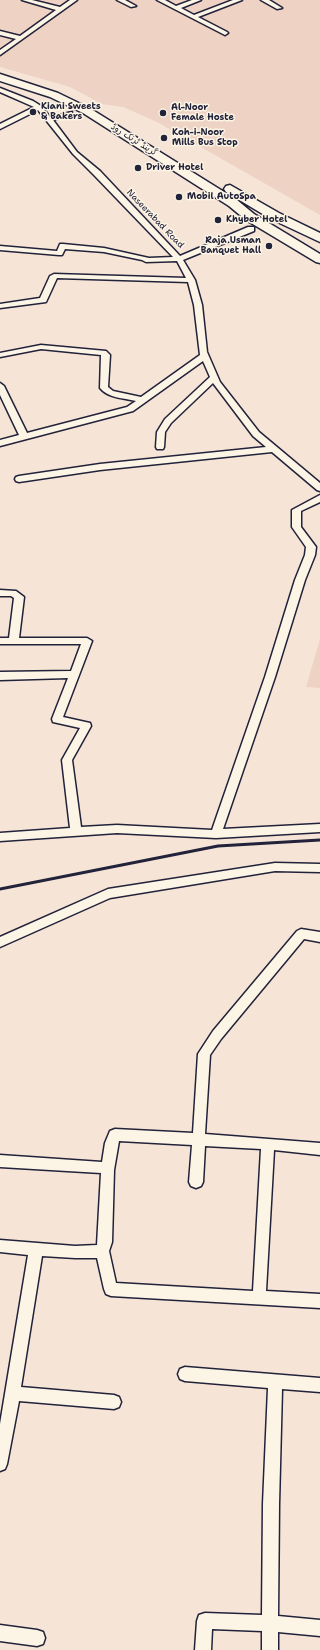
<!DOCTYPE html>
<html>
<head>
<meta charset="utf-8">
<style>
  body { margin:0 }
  canvas { display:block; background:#f6e5d6 }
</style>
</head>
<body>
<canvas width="320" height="1650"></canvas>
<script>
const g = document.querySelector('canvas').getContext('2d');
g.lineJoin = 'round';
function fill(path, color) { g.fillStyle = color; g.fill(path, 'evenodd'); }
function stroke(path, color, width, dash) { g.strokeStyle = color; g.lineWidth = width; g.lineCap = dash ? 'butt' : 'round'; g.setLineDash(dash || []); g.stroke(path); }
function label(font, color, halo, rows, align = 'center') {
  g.font = font + ' "Shantell Sans","Playpen Sans Arabic",sans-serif'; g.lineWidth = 3; g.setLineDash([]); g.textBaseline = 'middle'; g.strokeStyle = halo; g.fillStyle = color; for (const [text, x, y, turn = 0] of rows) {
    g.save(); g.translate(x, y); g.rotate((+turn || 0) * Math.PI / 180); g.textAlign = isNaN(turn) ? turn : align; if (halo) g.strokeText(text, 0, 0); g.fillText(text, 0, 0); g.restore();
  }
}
fill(new Path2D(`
  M0,0H320V215L157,122L123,107L102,104L70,87L0,67Z
  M320,639V688L306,687Z`), '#eed2c4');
const minor = new Path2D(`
  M22,0H32L60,7L70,0H77L0,55V50L16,39L0,35V31L20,36L56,10Z
  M117,0H125L136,6L131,7Z
  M157,0H165L176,6L192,0H201L181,8L194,15L233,0H242L198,17L227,32L228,33L225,35Z
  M261,0H269L282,8L277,9Z
  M0,88L33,101L41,106L50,117L72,112V114L53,120L77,152L100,171L180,256L248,227H254V231L183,260L195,280L202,305L207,352L220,382L259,432L320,483V491L317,490L272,452L100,470L19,482L16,481L15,479L16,477L19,476L100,464L266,447L253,436L213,383L171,423L165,432L164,447L163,449H157L156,447L157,432L165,419L210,377L203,361L133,411L0,446V440L19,435L0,395V383L4,386L27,433L127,407L136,401C123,398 108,398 100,388L101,355L41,349L0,357V353L41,345L106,351L110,355L108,387L113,391L141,397L200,355L194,305L188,282L57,278L46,302L0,308V304L40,298L50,276L54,274L186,278L177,261L146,262L142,260L104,252L65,249L62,255H59L0,250V246L57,251L60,244H63L104,248L149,258L173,257L94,175L73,154L38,110L0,129V124L34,107L0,92Z
  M320,495V502L301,511V527L316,547L315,555L305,580L275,677L223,829L320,824V832L216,838L117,833L0,841V833L70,828L62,760L80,728L53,722L52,719L68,678L0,680V672L71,671L81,644H0V638H9L14,598L11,596H0V590L16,591L24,597L19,638H87L92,641L63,717L90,723L91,726L72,760L81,827L117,825L212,830L265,677L295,580L305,555L306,547L292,527V510Z
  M275,863L320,864V872L275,871L110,898L0,947V937L108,889Z
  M301,929L320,932V942L304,939L221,1039L210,1055L205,1134L320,1143V1155L274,1150L266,1291L320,1294V1308L111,1296L106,1294L104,1289L97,1258H75L42,1256L21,1387L114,1395L119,1397L121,1402L119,1407L114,1409L19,1401L7,1464L5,1469L0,1471V1424L28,1255L0,1252V1240L75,1246L97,1245L101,1173L0,1167V1155L102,1162L105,1143L110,1131L115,1129L193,1133L198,1054L213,1031L297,931ZM119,1141L192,1145L189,1182L191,1186L196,1188L201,1186L203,1182L205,1146L261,1149L253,1291L116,1283L109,1251L112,1242L114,1170Z
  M185,1367L320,1378V1392L282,1389L279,1504L278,1616L320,1620V1636L278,1632V1650H262V1631L212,1629L211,1650H195L197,1621L199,1615L205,1613L262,1615L263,1504L268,1388L185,1381L180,1379L178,1374L180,1369Z
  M0,1625L37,1630L43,1632L45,1638L43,1644L37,1646L0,1641Z`);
const trunk = new Path2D(`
  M0,74L58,93L91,109L237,200L254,214L320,254V263L316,262L246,220L229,206L83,113L50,97L0,81Z
  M230,185L279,213L320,233V242L271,219L226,192L224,189L226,186Z`);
stroke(minor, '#22223b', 3);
stroke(trunk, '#22223b', 3);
fill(minor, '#fcf5e5');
fill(trunk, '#fcf5e5');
stroke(new Path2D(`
  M0,889L218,846L320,840`), '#22223b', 3);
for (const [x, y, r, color] of [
  [33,112,4,"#22223b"],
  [163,113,4,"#22223b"],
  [164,138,4,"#22223b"],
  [138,168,4,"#22223b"],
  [179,197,4,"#22223b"],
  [218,220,4,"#22223b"],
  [269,246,4,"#22223b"]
]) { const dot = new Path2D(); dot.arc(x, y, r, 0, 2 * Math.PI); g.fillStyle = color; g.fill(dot); stroke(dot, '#fcf5e5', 1.5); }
label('bold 9px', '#22223b', '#fcf5e5', [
  ["Kiani Sweets",41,107],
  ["& Bakers",41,117],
  ["Al-Noor",171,108],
  ["Female Hoste",171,118],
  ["Koh-i-Noor",172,133],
  ["Mills Bus Stop",172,143],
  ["Driver Hotel",146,168],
  ["Mobil AutoSpa",187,197],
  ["Khyber Hotel",226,220],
  ["Raja Usman",261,241,"right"],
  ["Banquet Hall",261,251,"right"]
], 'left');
label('9px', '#22223b', '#fcf5e5', [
  ["گرینڈ ٹرنک روڈ",134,140,32],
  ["Naseerabad Road",155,219,46]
]);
</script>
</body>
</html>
